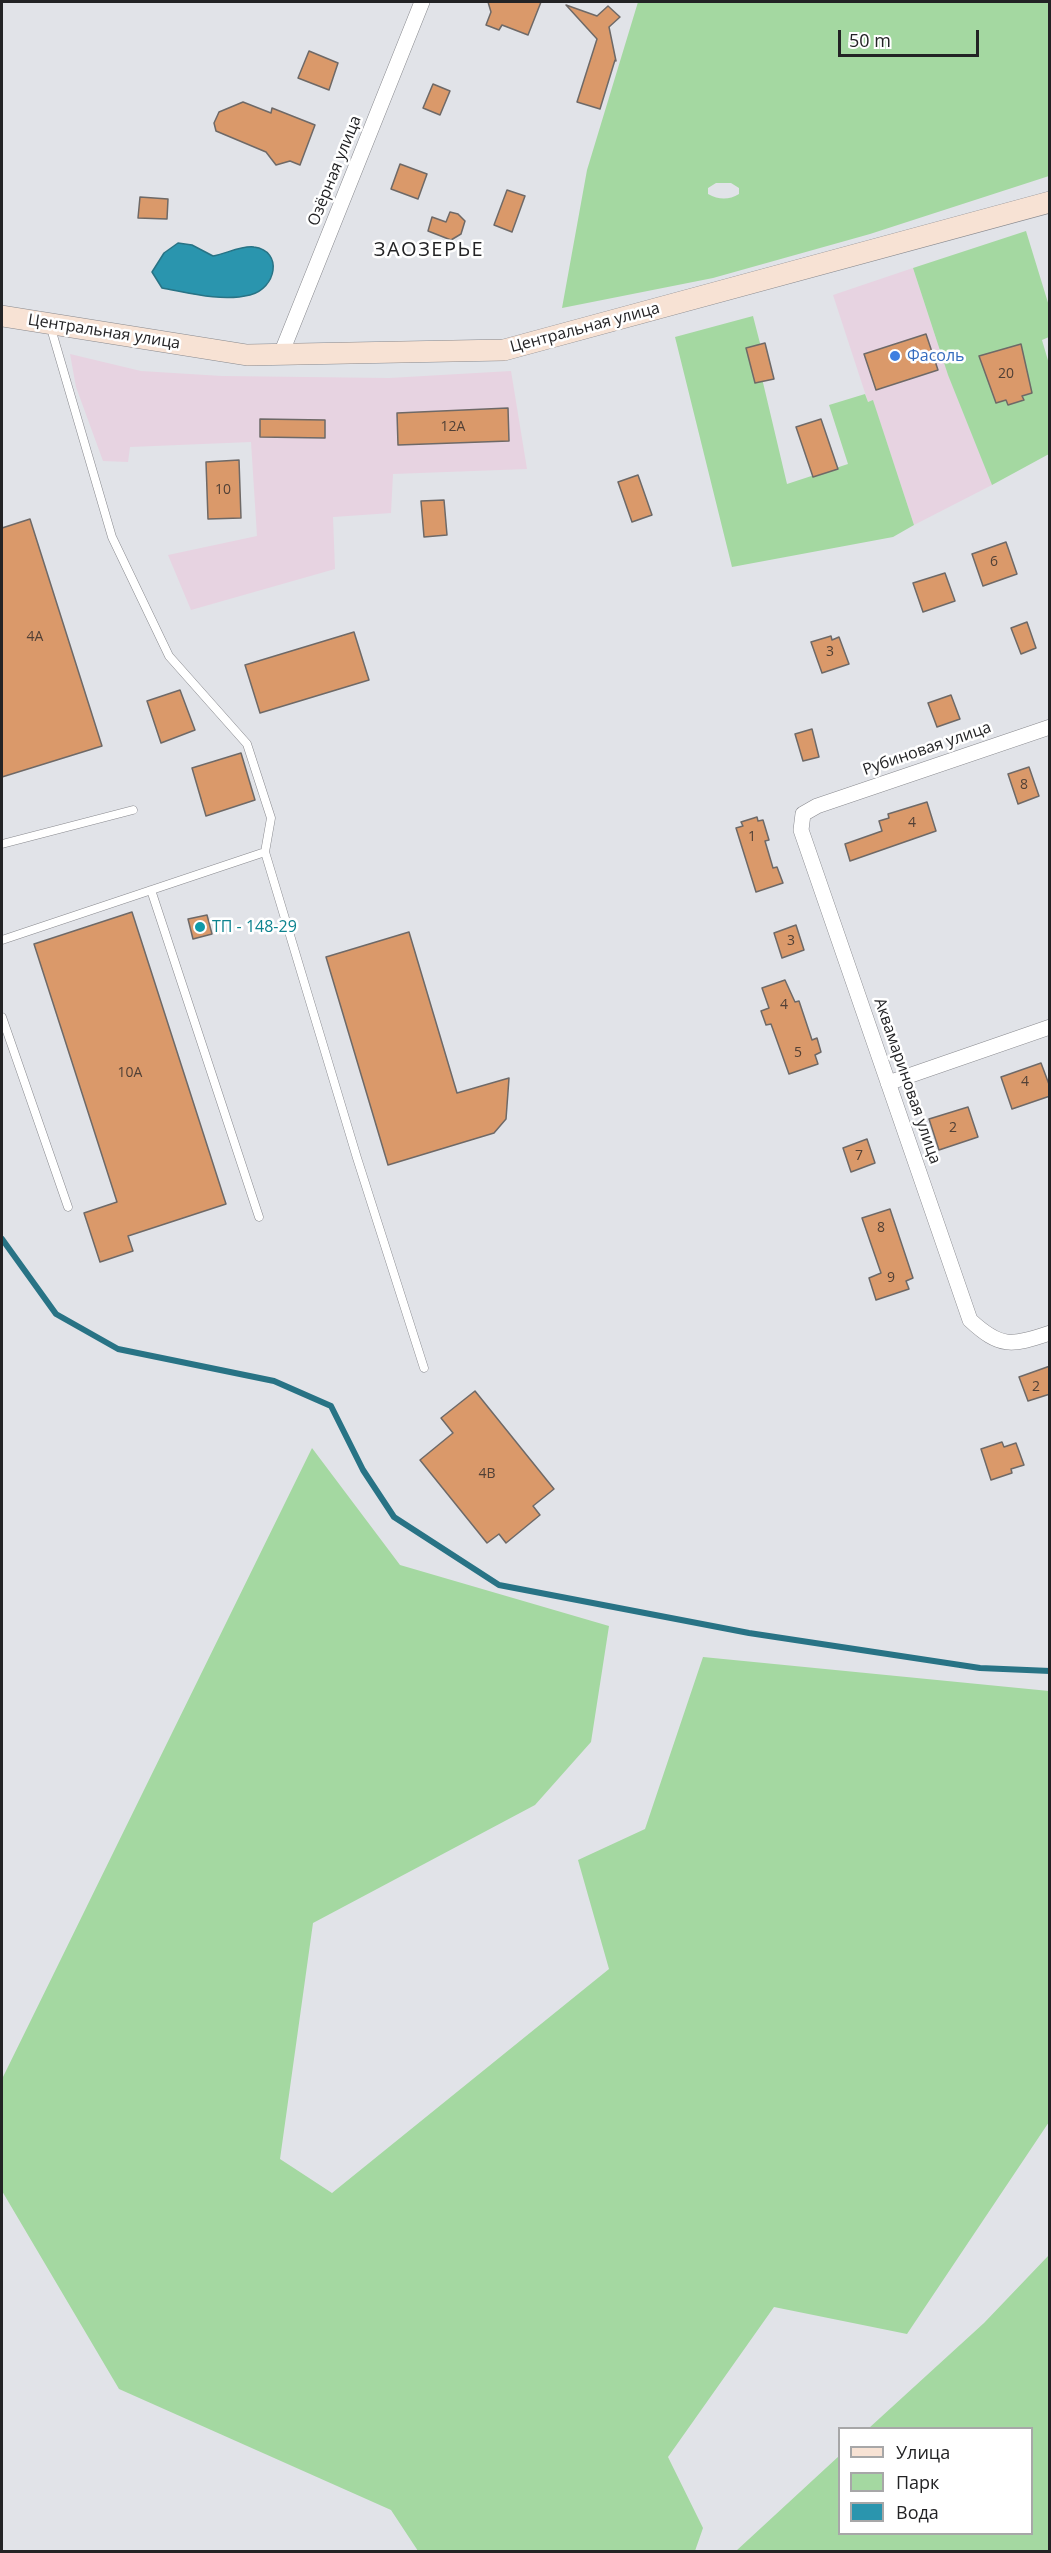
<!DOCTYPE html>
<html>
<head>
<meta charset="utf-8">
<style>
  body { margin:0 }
  #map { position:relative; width:1051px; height:2553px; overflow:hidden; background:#e1e3e8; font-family:"Open Sans",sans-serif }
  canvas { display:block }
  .frame { position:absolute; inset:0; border:3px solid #232325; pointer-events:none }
  .legend { position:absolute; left:838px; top:2427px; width:195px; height:108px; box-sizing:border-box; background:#fff; border:2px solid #a7a7a8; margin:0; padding:8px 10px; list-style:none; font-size:18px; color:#232325 }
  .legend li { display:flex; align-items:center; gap:12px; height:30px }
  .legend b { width:30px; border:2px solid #a7a7a8 }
  .scale { position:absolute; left:838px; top:30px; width:141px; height:27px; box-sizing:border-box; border:3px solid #232325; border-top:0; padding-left:8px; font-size:18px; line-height:21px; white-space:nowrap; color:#232325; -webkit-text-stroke:4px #fff; paint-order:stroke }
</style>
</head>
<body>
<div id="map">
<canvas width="1051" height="2553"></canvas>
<div class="frame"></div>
<ul class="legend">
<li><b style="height:8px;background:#f7e2d4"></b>Улица</li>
<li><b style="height:16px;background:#a4d8a1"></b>Парк</li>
<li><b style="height:16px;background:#2a95ae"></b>Вода</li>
</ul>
<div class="scale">50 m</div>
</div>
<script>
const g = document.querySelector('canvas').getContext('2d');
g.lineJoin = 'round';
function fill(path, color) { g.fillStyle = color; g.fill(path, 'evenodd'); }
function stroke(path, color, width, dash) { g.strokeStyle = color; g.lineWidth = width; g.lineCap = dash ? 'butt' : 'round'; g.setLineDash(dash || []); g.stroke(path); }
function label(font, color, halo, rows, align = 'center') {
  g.font = font + ' "Open Sans",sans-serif'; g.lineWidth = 5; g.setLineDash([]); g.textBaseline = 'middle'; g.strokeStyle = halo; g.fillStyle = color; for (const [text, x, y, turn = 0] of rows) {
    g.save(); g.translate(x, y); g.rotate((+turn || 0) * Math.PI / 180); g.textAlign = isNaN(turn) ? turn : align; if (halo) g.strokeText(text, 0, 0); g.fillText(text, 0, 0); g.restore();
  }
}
fill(new Path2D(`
  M913,268L948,375L992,485L914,525L873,401L868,402L833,295Z
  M70,354L141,371L222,376L389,378L511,371L527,469L393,474L391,513L333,517L335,569L191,610L168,555L257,536L251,442L130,447L128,462L103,461L76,387Z`), '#e7d3e1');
fill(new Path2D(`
  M638,2H1049V176L870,234L713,278L562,308L587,170ZM716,183H731L739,188V194C729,200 719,200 708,194V188Z
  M1026,231L1049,306V337L1042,340L1049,364V454L992,485L948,375L913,268Z
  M753,316L762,351L756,353L787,484L848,464L829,405L865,394L868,402L873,400L914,525L893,537L732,567L675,337Z
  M312,1448L400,1565L609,1626L591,1742L535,1805L313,1923L280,2159L332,2193L609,1969L578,1860L645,1829L703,1657L1049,1691V2122L907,2334L774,2307L668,2457L703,2528L695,2551H418L391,2510L119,2389L2,2191V2079Z
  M1049,2255V2551H736L839,2456L840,2534H1032V2428H869L984,2323Z`), '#a4d8a1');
const water = new Path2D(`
  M178,243L192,245L213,256C225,254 243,245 254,247C284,251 276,289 250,295C222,302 189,293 162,288L152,272L164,253Z`);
fill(water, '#2a95ae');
stroke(water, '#287385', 1.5);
stroke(new Path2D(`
  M2,1239L56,1314L118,1349L274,1381L331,1406L363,1470L394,1517L499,1585L749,1633L980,1668L1050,1671`), '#287385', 6);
const building = new Path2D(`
  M488,2H541L528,35L502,25L499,30L486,25L491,12Z
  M566,5L597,16L608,6L620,17L609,27L616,61L615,60L600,109L577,102L597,39Z
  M309,51L338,63L329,90L298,78Z
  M433,84L450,91L440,115L423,108Z
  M243,102L271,113L272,108L315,125L300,165L290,161L276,165L266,152L216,131L214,123L219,112Z
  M400,164L427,174L418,199L391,189Z
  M507,190L525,196L512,232L494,225Z
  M140,197L168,199L167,219L138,218Z
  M450,212L458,214L465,221L461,234L451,240L428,231L432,217L446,222Z
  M926,334L938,370L876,390L864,354Z
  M765,343L774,379L755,383L746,348Z
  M1021,344L1032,393L1022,396L1024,400L1008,405L1006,400L996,403L979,356Z
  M508,408L509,441L398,445L397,413Z
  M260,419L325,420V438L260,437Z
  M821,419L838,469L813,477L796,427Z
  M239,460L241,518L208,519L206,462Z
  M638,475L652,515L632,522L618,482Z
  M444,500L447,535L424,537L421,501Z
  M30,519L102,746L2,777V528Z
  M1006,542L1017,574L983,586L972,554Z
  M945,573L955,601L923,612L913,583Z
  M1027,622L1036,648L1021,654L1011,628Z
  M354,632L369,680L260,713L245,665Z
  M831,636L832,640L839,637L849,664L822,673L811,642Z
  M180,690L195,730L161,743L147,701Z
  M951,695L960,719L937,727L928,703Z
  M812,729L819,757L803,761L795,734Z
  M241,753L255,800L206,816L192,768Z
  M1029,767L1039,796L1018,804L1008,774Z
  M927,802L936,831L850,861L845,844L882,831L879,821L889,818L888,814Z
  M757,817L758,821L763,820L769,840L765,841L773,868L777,867L783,883L756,892L736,828L743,826L741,822Z
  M132,912L226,1204L128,1236L133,1251L100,1262L84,1213L117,1202L34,944Z
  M207,915L212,934L193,939L188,919Z
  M796,925L804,950L782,958L774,933Z
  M409,932L457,1093L509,1078L506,1119L494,1133L388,1165L326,957Z
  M785,980L795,1002L799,1001L812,1040L817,1038L821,1052L815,1055L818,1064L789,1074L771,1024L766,1025L761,1011L769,1008L762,988Z
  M1041,1063L1050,1087V1096L1012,1109L1001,1077Z
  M968,1107L978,1137L939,1150L929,1119Z
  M867,1139L875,1163L851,1172L843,1148Z
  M890,1209L913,1278L906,1281L909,1289L876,1300L869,1278L881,1273L862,1218Z
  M1050,1366V1394L1028,1401L1019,1377Z
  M475,1391L554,1489L533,1506L540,1515L506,1543L499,1534L487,1543L420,1460L453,1433L441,1418Z
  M1002,1442L1004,1447L1016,1443L1024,1465L1011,1469L1012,1473L991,1480L981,1449Z`);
fill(building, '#da996a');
stroke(building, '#6e6967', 1.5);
const lane = new Path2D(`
  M50,325L112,537L169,656L247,744L271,818L265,852L357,1158L424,1368
  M2,844L133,810
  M151,890L259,1217
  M2,940L265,852
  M2,1017L68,1207`);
const street = new Path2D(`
  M281,354L422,2
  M1050,727L817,806L803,814L801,830L970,1320C1000,1348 1011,1346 1050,1333
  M888,1083L1050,1027`);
const secondary = new Path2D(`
  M2,316L247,355L504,350L1050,202`);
stroke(lane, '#88898e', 9);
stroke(street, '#88898e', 16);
stroke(secondary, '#88898e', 22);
stroke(lane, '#fff', 8);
stroke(street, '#fff', 15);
stroke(secondary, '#f7e2d4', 21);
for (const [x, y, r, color] of [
  [895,356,6,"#3f7fe0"],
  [200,927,6,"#0f9aa8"]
]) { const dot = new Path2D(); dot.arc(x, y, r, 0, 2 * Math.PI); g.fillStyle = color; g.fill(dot); stroke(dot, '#fff', 2); }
label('14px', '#514036', null, [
  ["20",1006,374],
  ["12А",453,427],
  ["10",223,490],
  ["6",994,562],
  ["4А",35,637],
  ["3",830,652],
  ["8",1024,785],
  ["4",912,823],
  ["1",752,837],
  ["3",791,941],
  ["4",784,1005],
  ["5",798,1053],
  ["10А",130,1073],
  ["4",1025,1082],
  ["2",953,1128],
  ["7",859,1156],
  ["8",881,1228],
  ["9",891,1278],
  ["2",1036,1387],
  ["4В",487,1474]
]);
label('16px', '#232325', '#fff', [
  ["Озёрная улица",335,171,-68],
  ["Центральная улица",585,328,-15],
  ["Центральная улица",104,332,9],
  ["Рубиновая улица",927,749,-19],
  ["Аквамариновая улица",907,1081,71]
]);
label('16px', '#366cbe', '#fff', [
  ["Фасоль",907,356]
], 'left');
label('16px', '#0d838f', '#fff', [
  ["ТП - 148-29",212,927]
], 'left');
g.letterSpacing = '1.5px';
label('20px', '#232325', '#fff', [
  ["ЗАОЗЕРЬЕ",429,250]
]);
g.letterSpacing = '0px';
</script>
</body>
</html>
